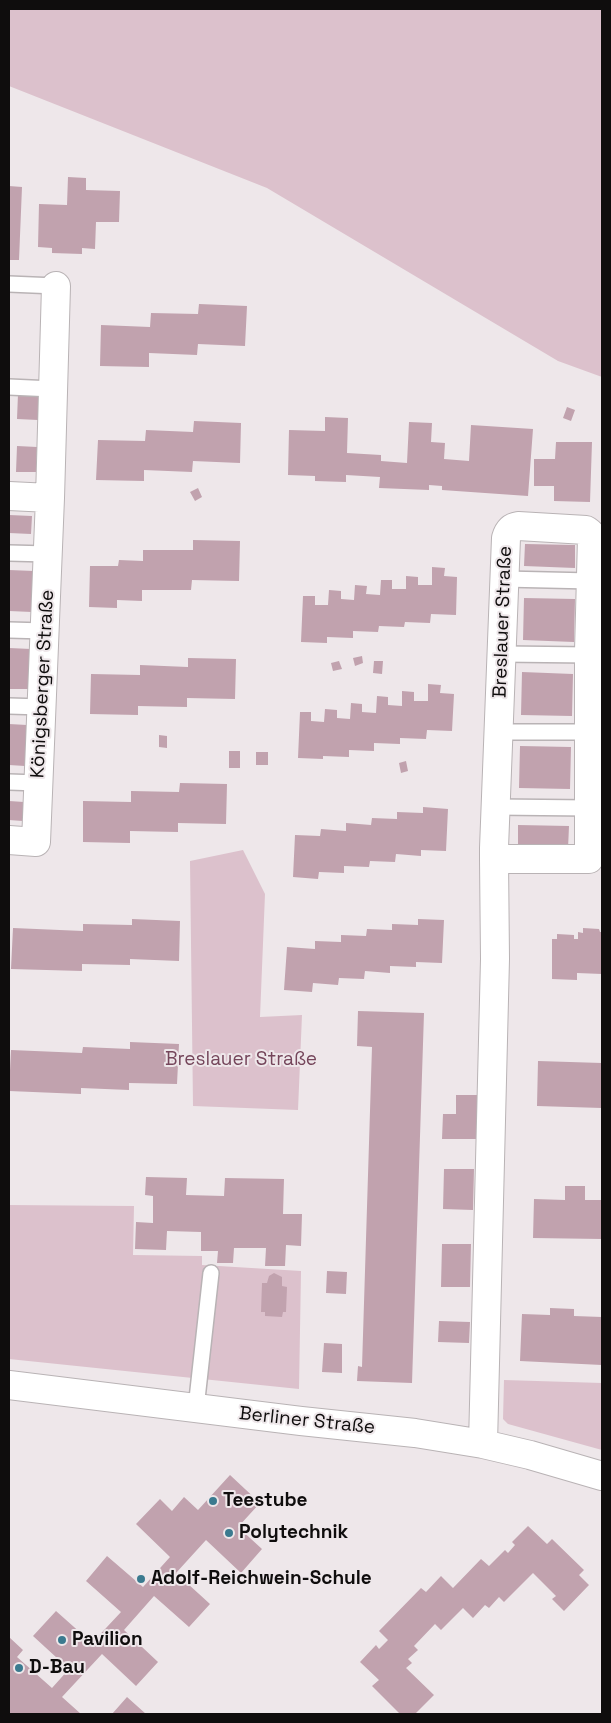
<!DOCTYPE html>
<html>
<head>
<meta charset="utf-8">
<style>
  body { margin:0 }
  #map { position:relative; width:611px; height:1723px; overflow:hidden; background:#eee7ea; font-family:"Space Grotesk",sans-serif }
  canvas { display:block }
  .frame { position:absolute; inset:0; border:10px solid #0f0d0d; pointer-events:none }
</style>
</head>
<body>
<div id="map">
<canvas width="611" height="1723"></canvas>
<div class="frame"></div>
</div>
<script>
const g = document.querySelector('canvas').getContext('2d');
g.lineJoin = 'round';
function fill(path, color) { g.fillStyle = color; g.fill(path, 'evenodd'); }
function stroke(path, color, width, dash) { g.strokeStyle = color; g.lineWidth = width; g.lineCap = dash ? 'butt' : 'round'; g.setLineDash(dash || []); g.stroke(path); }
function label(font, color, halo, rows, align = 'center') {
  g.font = font + ' "Space Grotesk",sans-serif'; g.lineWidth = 4; g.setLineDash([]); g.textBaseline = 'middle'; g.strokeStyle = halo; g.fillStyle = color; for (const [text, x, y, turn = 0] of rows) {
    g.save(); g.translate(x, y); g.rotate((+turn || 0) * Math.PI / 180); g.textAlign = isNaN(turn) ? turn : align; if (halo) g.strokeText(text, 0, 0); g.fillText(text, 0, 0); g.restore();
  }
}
fill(new Path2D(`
  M9,9H602V377L558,361L267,188L9,86Z
  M243,850L265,894L260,1017L302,1015L298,1110L193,1106L190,861Z
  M9,1205L134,1206L133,1255L202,1256V1265L301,1271L299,1389L9,1359Z
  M504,1380L602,1383V1450L508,1424L503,1419Z`), '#dcc1cc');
fill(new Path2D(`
  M68,177L86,178V190L120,191L119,222H96L95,249L82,248V254L52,253V248L38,247L39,204L67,205Z
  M9,186L22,187L19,260H9Z
  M199,304L247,306L245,346L198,344L197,355L149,353V367L100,366L101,325L150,327L151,313L198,314Z
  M18,394L39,395L38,420L17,419Z
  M567,407L575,410L571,421L563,418Z
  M325,417L348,418L347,453L381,455V461L407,463L409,422L432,423L431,442L445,443L444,459L469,461L471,425L533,429L528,496L442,490V486L429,485V490L379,488L380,477L346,475V482L315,481V476L288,475L289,430L325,431Z
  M194,421L241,423L240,463L193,461L192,472L144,470V481L96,480L98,440L145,441L146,430L193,432Z
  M556,442H592L590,502L554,501V486H534V459H555Z
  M17,446L37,447L36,472H16Z
  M198,488L202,497L195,501L190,492Z
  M9,515L32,516L31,534L9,533Z
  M193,540L240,541L239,581L192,580L191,590H142V601L117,600V608L89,607L90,566H118L119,560L143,561V550H193Z
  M525,544L575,545V568L524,566Z
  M432,567L445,568L444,576L457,577L456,615L431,614L430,623L405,622L404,627L379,626L378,632L353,631V638L327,637V643L301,642L303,596H315V605H328L329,590L341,591V599L354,600L355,585L367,586L366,594L380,595L381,580H392V589H406V576L418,577V585H432Z
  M9,570L34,571L32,612L9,611Z
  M524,598L575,599L574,642L523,640Z
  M9,648L31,649L29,689H9Z
  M362,656L363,663L355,666L353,658Z
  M188,658L236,659L235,699L187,698V707L138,706V715L90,714L91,674L140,675V665L188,667Z
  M339,661L342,669L333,671L331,663Z
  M374,661H383L382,674L373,673Z
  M522,672L573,674L572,716L521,715Z
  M428,684L441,685L440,693L454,694L452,731L427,730L426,739L400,738V744L374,743V751L349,750V757L323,756V759L298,758L300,712H311V721L324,722L325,709L337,710V718L350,719L351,703L362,704V712L376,713L377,696L388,697V705L402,706V691L414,692V701H428Z
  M9,724L27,725L25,766L9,765Z
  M159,735L167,736V748L159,747Z
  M520,746L571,747L570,789L519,788Z
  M229,751H240V768H229Z
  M256,752H268V765H256Z
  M406,761L408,771L401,773L399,763Z
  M180,783L227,784L226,824L178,823V832L130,831V843L83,842V801L131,802V791L179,792Z
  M9,801L24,802L23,821L9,820Z
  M423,807L448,809L446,851L421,850V856L396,854L395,862L370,861L369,867L344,866V873L319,872L318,879L293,877L295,835L320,836L321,829L346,831V823L371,825L372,818L397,819V812L423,813Z
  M518,825L569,826L568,849L518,847Z
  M132,919L180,921L179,961L130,959V965L82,964V971L11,969L13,928L83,931V924L132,925Z
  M418,919L444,920L442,963L416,962V967L390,966V973L365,971L364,979L339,978L338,985L313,983L312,992L284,990L287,947L315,949V941L341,942V935L366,936L367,929L392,930V924L418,925Z
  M583,928L599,929L600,932H602V974L577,973V980L552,979V939H557V934L574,935V939H578V932L583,933Z
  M358,1011L424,1013L412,1383L357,1381L358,1366L362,1367L372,1047L357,1046Z
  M130,1042L179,1044L177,1084L129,1083V1090L81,1088V1094L9,1091L11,1050L82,1053L83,1047L130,1049Z
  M538,1061L602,1063V1108L537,1106Z
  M456,1095H478V1139H442L443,1114H456Z
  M444,1169H474L473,1210L443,1209Z
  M146,1177L187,1178L186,1195L224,1196L225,1178L284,1179L283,1214H302L301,1246L286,1245L285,1266H265L266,1248H234L233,1263H217L218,1251H201V1232L167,1231L166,1250L135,1249L136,1222L153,1223V1196L145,1195Z
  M565,1186H585V1200H602V1239L533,1238L534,1199L565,1200Z
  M442,1244H471L470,1287H441Z
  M327,1271L347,1272L346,1294L326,1293Z
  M274,1273L282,1277V1286L287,1287L286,1312H283L282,1317L265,1316V1312H261L262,1283H267L269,1276Z
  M550,1308L574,1309V1316L602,1317V1365L520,1361L522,1314L550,1315Z
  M439,1321L470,1322L469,1343L438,1342Z
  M324,1343L342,1344V1373L322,1372Z
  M230,1475L260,1503L238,1527L262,1549L241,1573L206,1540L176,1573L210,1604L189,1627L154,1596L124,1630L158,1662L136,1686L102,1654L62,1697L81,1714H9V1637L23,1650L17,1657L52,1688L69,1669L33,1636L56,1611L92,1643L121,1612L86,1581L107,1556L143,1587L170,1557L136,1524L160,1499L172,1511L184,1497L198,1510Z
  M528,1526L547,1544L552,1539L584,1570L579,1575L589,1585L564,1611L552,1599L556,1596L533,1573L504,1602L499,1597L489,1608L485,1605L473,1618L463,1608L441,1630L435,1624L414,1646L418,1650L408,1659L412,1663L406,1668L434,1695L415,1714H400L372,1686L379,1680L360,1662L376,1645L379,1649L388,1640L379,1631L421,1588L426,1592L441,1576L453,1588L481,1559L489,1566L505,1550L508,1553L515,1545L512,1542Z
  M127,1697L146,1714H112Z`), '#c1a2ae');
const service = new Path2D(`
  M9,284L56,286
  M9,387L53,389
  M9,553L48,554
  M504,579L591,581
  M9,630L45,631
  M502,654L590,655
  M9,706L42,707
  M499,732H589
  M9,782L38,783
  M496,807L589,808
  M196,1408L211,1273`);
const minor = new Path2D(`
  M9,496L50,498L36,842L9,840
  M50,498L56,286
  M9,1385L301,1421L415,1433L483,1444L530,1455L602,1476
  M483,1444L495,959L494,859V848L506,538C508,531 511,527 518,526L586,530L590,533L592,538L589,651V859H494`);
stroke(service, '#b9b3b5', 18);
stroke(minor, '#b9b3b5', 30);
stroke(service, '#fff', 15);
stroke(minor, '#fff', 28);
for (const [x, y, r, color] of [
  [213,1501,5,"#3b7a8f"],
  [229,1533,5,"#3b7a8f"],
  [141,1579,5,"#3b7a8f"],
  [62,1640,5,"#3b7a8f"],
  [19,1668,5,"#3b7a8f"]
]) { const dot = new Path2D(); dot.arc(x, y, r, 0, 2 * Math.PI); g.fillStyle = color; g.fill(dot); stroke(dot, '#eee7ea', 2); }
label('19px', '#0f0d0d', '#eee7ea', [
  ["Breslauer Straße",503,622,-88],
  ["Königsberger Straße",43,684,-87],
  ["Berliner Straße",307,1421,6]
]);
label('19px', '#75465b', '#eee7ea', [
  ["Breslauer Straße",241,1060]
]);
label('bold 19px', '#0f0d0d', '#eee7ea', [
  ["Teestube",223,1501],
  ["Polytechnik",239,1533],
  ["Adolf-Reichwein-Schule",151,1579],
  ["Pavilion",72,1640],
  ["D-Bau",29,1668]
], 'left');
</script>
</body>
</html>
